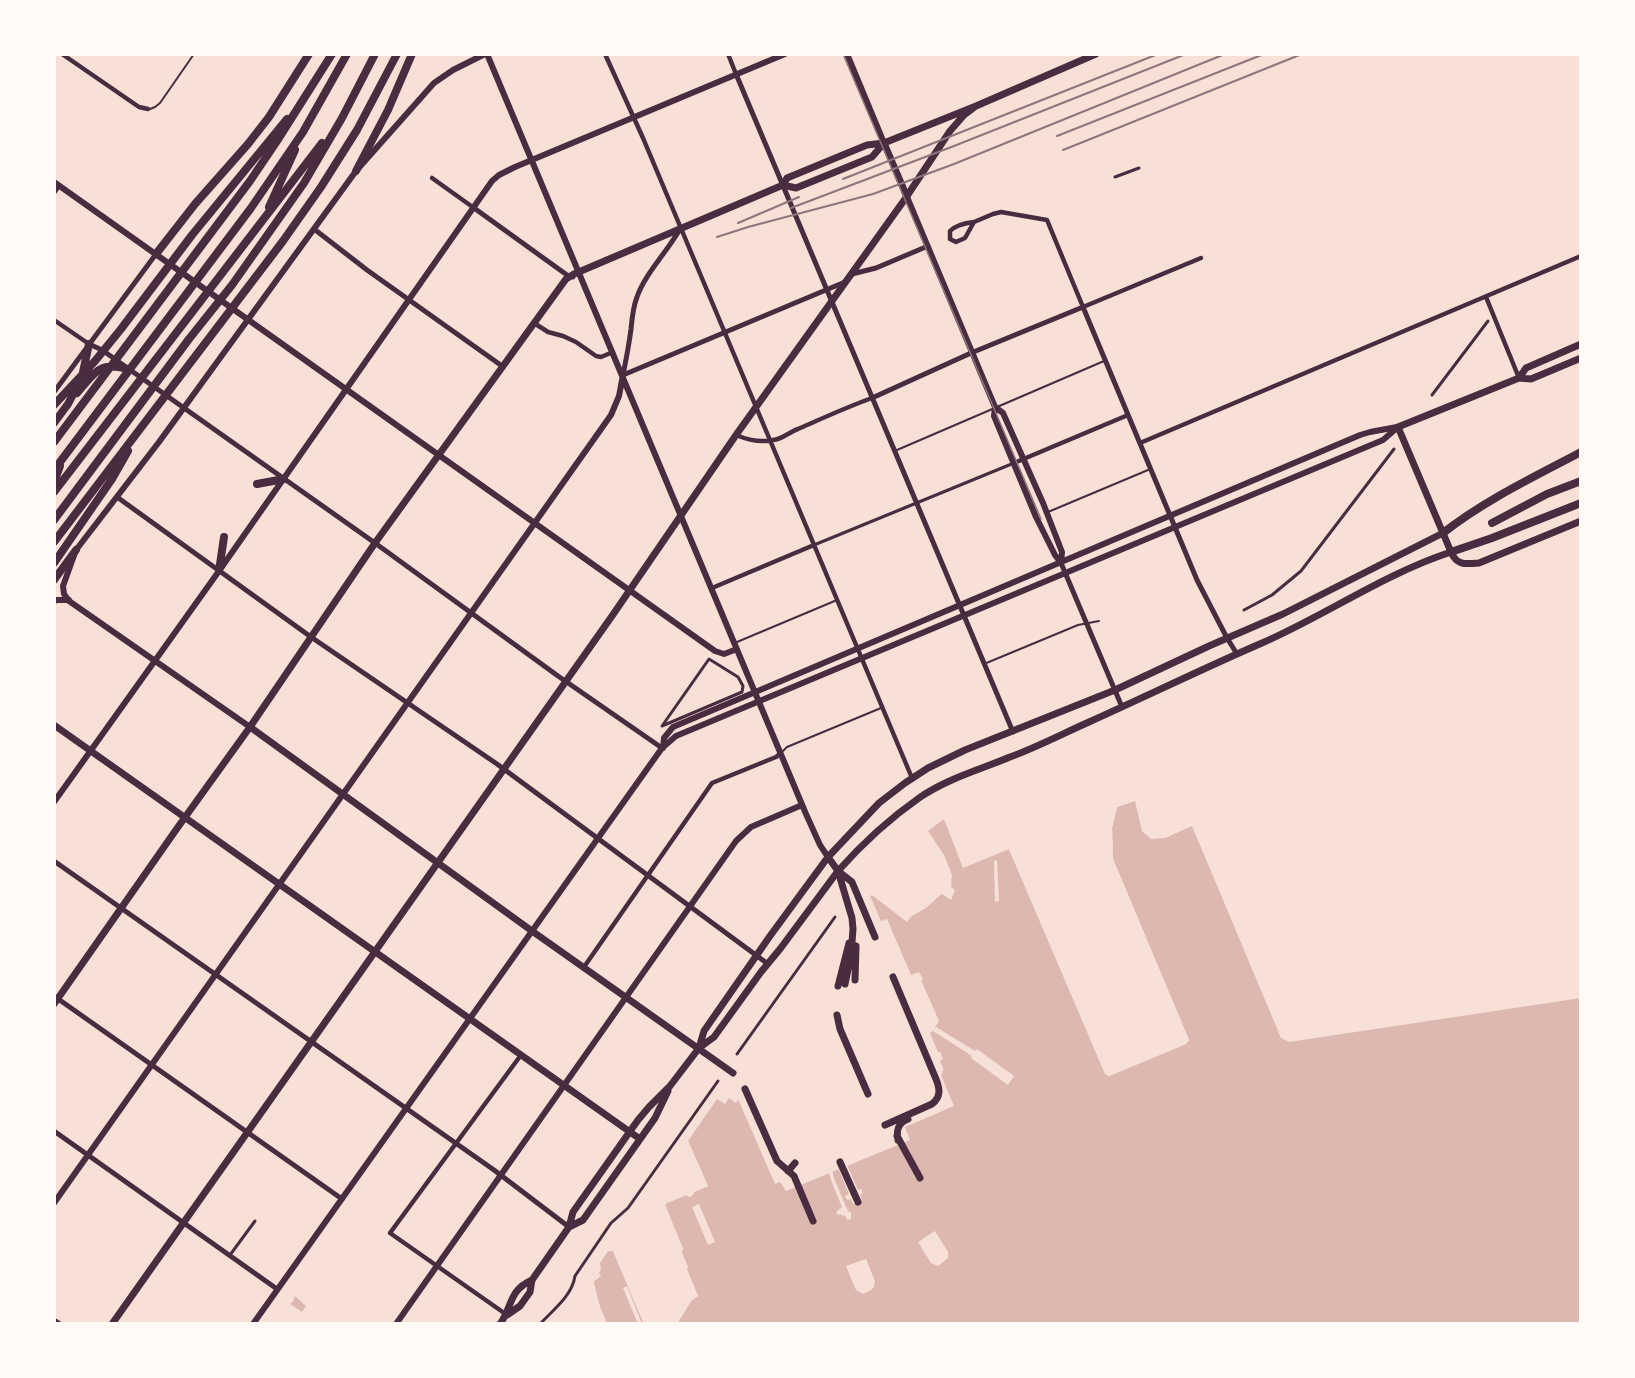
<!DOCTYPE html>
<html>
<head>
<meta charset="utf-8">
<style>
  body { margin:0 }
  #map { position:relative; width:1635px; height:1378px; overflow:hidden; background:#f7e1d7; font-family:Lora,serif }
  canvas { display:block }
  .frame { position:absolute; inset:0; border:56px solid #fffaf5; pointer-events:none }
</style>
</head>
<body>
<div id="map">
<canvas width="1635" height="1378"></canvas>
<div class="frame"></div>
</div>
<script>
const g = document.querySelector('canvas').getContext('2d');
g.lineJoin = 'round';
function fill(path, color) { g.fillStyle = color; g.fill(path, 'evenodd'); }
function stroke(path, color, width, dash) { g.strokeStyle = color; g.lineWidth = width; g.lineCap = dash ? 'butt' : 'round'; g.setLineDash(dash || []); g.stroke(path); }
fill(new Path2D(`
  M1135,801L1142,831L1151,839L1165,838L1192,826L1281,1038L1289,1042L1581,998V1324H677L691,1301L698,1296L686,1268L688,1267L681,1252L683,1249L664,1204L686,1195L690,1197L693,1195L694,1192L708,1186L688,1141L717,1099L725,1104L729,1098L736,1103L738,1099L775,1184L780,1182L786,1191L910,1140L905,1127L954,1106L941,1075L943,1073L942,1071L944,1070L940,1061L943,1059L940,1052H938L930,1033L933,1031L939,1021L921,980L923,979L919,972L911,975L887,919L881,921L870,896L872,895L907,922C912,913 920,913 927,907C933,902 936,898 942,894L951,900L955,890L951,887L952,875L944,855L928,831L944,819L963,867L1009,849L1105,1073L1109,1076L1186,1044L1189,1040L1113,859L1112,828L1117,807Z
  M608,1251H613L644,1324H607L600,1307L592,1275Z
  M295,1296L306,1306L302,1312L290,1304L293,1301Z`), '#dcb8b0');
fill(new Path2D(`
  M1134,798L1135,801L1117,807L1112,828L1113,859L1189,1040L1186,1044L1109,1076L1105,1074L1009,849L963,868L943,816L947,818L964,864L1008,846L1012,847L1107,1071L1109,1073L1185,1039L1110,860L1109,828L1114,806Z
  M997,860L999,901L995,902L994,861Z
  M936,1027L975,1051L977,1049L1014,1076L1008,1085L971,1058L972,1056L933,1031Z
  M688,1141L708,1186L694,1192L693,1195L690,1197L686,1195L665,1204L683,1249L682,1252L688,1268L687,1269L698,1296L691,1301L677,1324H674L688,1299L694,1295L684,1269V1266L679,1252L680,1249L661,1203L663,1201L685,1193H690L692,1190L704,1185L686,1143Z
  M847,1165L858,1190L861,1189L863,1193L860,1195L862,1200L853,1204L851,1199L847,1200L845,1196L849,1194L838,1168Z
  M832,1169L834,1178L846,1207L849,1212H851V1219L847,1220L845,1215L842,1216L841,1214L838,1215L836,1212L842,1207L831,1180L828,1170Z
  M699,1204L715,1242L708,1245L692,1207Z
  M935,1231L948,1252V1258L938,1266L931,1263L918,1242Z
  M614,1248L616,1250L647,1324H644L613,1251H608L610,1249Z
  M866,1259L875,1281L874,1287L871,1290L863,1294L856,1290L846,1266Z
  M600,1263L601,1269L599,1273L601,1276L593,1282L600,1307L607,1324H604L597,1308L590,1278Z
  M627,1286L642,1324H638L623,1288Z`), '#f7e1d7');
stroke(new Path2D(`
  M150,109L155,107L160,103L194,54
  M897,450L1104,361
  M1048,512L1148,470
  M737,642L837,600
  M984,664L1078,625L1099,621
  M783,751L787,747L881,708`), '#4a2c40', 2);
stroke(new Path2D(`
  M1115,177L1139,168
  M1432,395L1488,321
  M814,545L1014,463
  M1244,610L1272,595L1301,571L1394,449
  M709,659L738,677L743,686L742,692L662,726Z
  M737,1054L835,917
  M230,1255L255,1221
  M540,1324C553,1310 572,1296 575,1276L611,1223L628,1208L718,1081`), '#4a2c40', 3);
stroke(new Path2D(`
  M62,54L139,107L148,109
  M605,54L643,138L912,778
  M728,54L736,74
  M432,178L474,208
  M54,193L59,186
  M974,222L993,214L1001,212L1047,220L1083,307L1201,258
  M974,222L965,238L956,242L950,239V231C956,225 965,223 974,222Z
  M1486,297L1519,378
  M54,320L89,344
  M534,323L548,332L563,336L576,342L596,356L601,357L613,352
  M736,435C748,440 760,443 773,440C783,439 789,432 798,429C823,418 847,407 872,398
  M1140,443L1581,256
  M1014,463L1128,415
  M712,588L814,545
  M584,967L712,783L776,757L781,753
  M507,1315L390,1233L521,1055`), '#4a2c40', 4.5);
stroke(new Path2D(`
  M736,74L1013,732
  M474,208L567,275L573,277
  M314,229L367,270L502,366
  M852,274L876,268L928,246
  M89,344L102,350L375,543L558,676L662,748
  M623,375L845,282
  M623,375C626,360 629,345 631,329C632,318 633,307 637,297C645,274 667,252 680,229
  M54,392L156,254
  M872,398L971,353L1083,307L1197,580L1227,638L1237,654
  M117,497L311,637L497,764L768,964
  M1061,563L1122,707
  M54,861L494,1170L569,1227
  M54,996L342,1199
  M54,1131L277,1289
  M54,1320L60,1324`), '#4a2c40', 5);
stroke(new Path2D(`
  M487,54L806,814L820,845L828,857
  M847,54L884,143
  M54,182L715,651L724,654L737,649
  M907,197L995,407L994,416L1036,517L1055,555L1061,563
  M995,407L1003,413L1043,503L1062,552L1061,563
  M54,602L55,600H69
  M250,727L69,601L64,594L63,586L76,550L159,442L356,171L434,83L453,70L485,54
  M663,748L664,738L673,727L1360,435L1370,432L1397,427
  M54,802L219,571L492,181L499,175L515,167L785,54
  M54,1203L611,415L619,396L623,375
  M253,1324L662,748L676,736L1383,440L1398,427
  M396,1324L736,841L751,827L802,805`), '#4a2c40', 6);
stroke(new Path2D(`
  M884,143L907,197
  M783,185L796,188L872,157L884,143
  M1581,358L1531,379L1519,378L1398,427L1451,552C1457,566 1466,564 1479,563L1581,521
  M1519,378L1526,368L1581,344
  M54,725L640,1139
  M250,727L532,931L733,1073
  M54,1004L178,827L250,727L375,543L566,279L574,274L783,185L787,178L867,145L884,143L976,106L1096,54
  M699,1048L704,1031L770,936L828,857
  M745,1089L777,1161L794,1176L813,1221
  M788,1171L795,1163
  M569,1227L583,1220L655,1118L668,1091
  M507,1315L520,1306L530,1292L532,1280L569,1227L573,1212L638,1120L649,1107L670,1086L699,1048L714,1037L761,972L780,949L838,871
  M112,1324L612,616L736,435L905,199L950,131L964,115L976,106
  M500,1324C513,1306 508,1291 532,1280`), '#4a2c40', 7);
stroke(new Path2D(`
  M838,871C862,844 889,819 919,798C946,779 979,770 1010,757C1037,747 1062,734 1089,722C1147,696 1204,668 1262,643C1326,615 1384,574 1451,552
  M838,871L852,918L853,929L851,955L845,984
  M875,937L852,882L838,871L828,857L879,803L905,783L928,768L965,750L1115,690L1209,646L1283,614L1443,533
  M855,980L856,946
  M838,986L849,943
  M837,1015L840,1029L868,1094
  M885,1125L932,1104C941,1097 940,1089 936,1079L893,977
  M897,1136L920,1178
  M898,1140C896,1130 898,1123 908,1119
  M840,1162L858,1202`), '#4a2c40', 7);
stroke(new Path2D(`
  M356,171L388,110L412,54
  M269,207L295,150
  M156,254L195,204L248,144L269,117L309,54
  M83,372L89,344
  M77,393C96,372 99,360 130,370
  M54,405L95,361L121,329L192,235L287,119
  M54,423L68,404L79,383
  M54,442L250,181L277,141L332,54
  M54,470L251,208L303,132L347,54
  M54,482L60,466
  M257,484L284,479
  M54,492L322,143
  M54,520L189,339L232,285L304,183L342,118L375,54
  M1492,523L1547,494L1581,481
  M1443,533C1485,500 1534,477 1581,452
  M54,542L283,241L321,187L357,130L397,54
  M1451,552L1492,538L1581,503
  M54,563L112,479L128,451
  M219,571L224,537
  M54,580L76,550`), '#4a2c40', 8);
stroke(new Path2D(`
  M843,54L1041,519`), '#8f747c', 1.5);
stroke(new Path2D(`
  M1057,136L1264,54
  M1063,150L1302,54
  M843,179L1158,54
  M791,208L954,146L1186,54
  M738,223L799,197
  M717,237L748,227L873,194L954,164L1225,54`), '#8f747c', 2);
</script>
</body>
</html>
